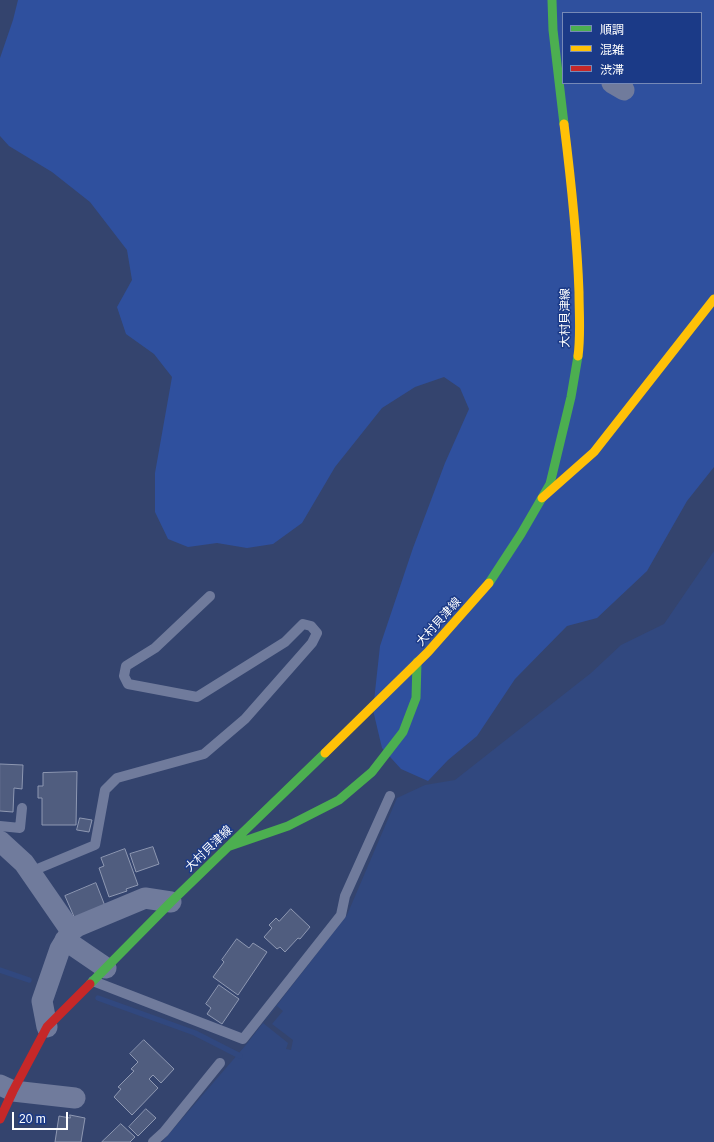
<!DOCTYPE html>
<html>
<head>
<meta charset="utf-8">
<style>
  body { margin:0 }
  #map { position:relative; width:714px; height:1142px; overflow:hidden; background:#34446e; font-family:Helvetica,"Noto Sans JP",sans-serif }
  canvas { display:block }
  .legend { position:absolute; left:562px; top:12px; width:140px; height:72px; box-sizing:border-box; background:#1b3a87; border:1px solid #7689b7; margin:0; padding:5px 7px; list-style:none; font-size:12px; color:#fff }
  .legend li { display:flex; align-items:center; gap:8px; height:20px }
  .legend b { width:20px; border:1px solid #7689b7 }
  .scale { position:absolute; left:12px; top:1112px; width:56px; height:18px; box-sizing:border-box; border:2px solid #fff; border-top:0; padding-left:5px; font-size:12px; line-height:14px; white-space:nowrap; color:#fff; -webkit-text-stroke:3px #1b3a87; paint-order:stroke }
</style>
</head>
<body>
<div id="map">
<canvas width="714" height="1142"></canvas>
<ul class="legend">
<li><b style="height:5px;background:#4caf50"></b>順調</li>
<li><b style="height:5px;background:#ffc107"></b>混雑</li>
<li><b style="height:5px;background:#c62828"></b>渋滞</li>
</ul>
<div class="scale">20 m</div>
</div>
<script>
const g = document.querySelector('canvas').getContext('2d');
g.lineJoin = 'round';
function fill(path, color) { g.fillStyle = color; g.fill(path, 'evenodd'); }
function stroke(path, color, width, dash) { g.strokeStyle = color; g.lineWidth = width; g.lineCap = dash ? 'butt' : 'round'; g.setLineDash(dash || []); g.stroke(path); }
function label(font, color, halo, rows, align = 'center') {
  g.font = font + ' Helvetica,"Noto Sans JP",sans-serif'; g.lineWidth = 3; g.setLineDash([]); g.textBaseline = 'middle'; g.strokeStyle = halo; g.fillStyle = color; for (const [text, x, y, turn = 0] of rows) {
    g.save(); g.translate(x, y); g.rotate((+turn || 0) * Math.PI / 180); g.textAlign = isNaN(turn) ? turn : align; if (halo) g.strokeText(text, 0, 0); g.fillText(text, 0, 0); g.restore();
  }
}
fill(new Path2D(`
  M18,0H714V467L687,501L647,571L597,618L567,626L515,679L477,736L448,760L428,781L401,769L382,748L373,710L380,646L413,548L445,463L469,409L460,388L444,377L415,387L382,408L335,467L302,523L273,544L247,548L217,543L188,547L168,539L155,512V473L172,377L154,354L126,334L117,307L132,280L127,250L90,202L52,172L9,146L0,136V58L13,20ZM563,13H701V83H563Z`), '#2f509e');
fill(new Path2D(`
  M714,551V1142H162L245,1046L347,915L397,798L425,785L455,780L591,673L621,645L664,624Z`), '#31487f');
fill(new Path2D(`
  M277,1006L283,1011L272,1024L293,1040L291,1050L286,1049L288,1043L263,1023Z`), '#34446e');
stroke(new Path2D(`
  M0,970L29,980
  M98,998L195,1033L240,1056`), '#31487f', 5.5);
const building = new Path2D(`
  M0,764L23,765L22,789L14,788L13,812L0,811Z
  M77,772L76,825H42V798H38V786H43V773Z
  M80,818L92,820L89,832L77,830Z
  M153,847L159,864L136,872L130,854Z
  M125,849L138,885L126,889L127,891L109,897L99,868L104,866L101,858Z
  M96,883L105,906L75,919L65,896Z
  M291,909L310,927L300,939L298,938L285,952L280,947L277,949L264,937L272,928L269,925L276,918L279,921Z
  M237,939L249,948L253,943L267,952L238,995L213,977L224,962L222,960Z
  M219,985L239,999L222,1024L207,1014L211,1008L206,1004Z
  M144,1040L174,1069L161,1083L153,1075L149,1079L158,1088L132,1115L114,1097L121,1089L118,1087L134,1071L131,1069L138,1062L130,1054Z
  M146,1109L156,1118L138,1136L129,1127Z
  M70,1115L85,1118L81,1142H55L59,1116L70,1118Z
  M121,1124L135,1137L130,1142H102Z`);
fill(building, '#505d7f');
stroke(building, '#8e98b2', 1);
stroke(new Path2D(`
  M0,826L20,828L22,808
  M30,872L95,845L105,790L117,778L204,754L245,719L312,643L317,633L311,626L303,624L285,642L197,697L128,684L124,676L126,666L155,648L210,596
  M93,981L243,1039L341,915L345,896L390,796
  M153,1142L164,1132L220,1063`), '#707b9c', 10);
stroke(new Path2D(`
  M612,83L624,90
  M0,841L24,863L71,931
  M65,940L106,968
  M47,1027L42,1001L60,949L71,931L78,926L145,898L171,902
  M0,1085L13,1091L75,1098`), '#707b9c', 21);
stroke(new Path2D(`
  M552,0L553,30L564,124
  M489,583L521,534L550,484L571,397L578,356
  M230,846L288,826L339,800L372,772L403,732L416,698L417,662
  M90,984L171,902L325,753`), '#4caf50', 9);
stroke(new Path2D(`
  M564,124C571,180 577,236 579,292C579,313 581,335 578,356
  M542,498L594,452L714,299
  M325,753L428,652L489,583`), '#ffc107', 9);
stroke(new Path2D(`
  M0,1119L13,1091L47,1027L90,984`), '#c62828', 9);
label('12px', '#fff', '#1b3a87', [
  ["大村貝津線",566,318,-90],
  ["大村貝津線",439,622,-48],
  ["大村貝津線",209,849,-44]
]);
</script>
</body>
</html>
